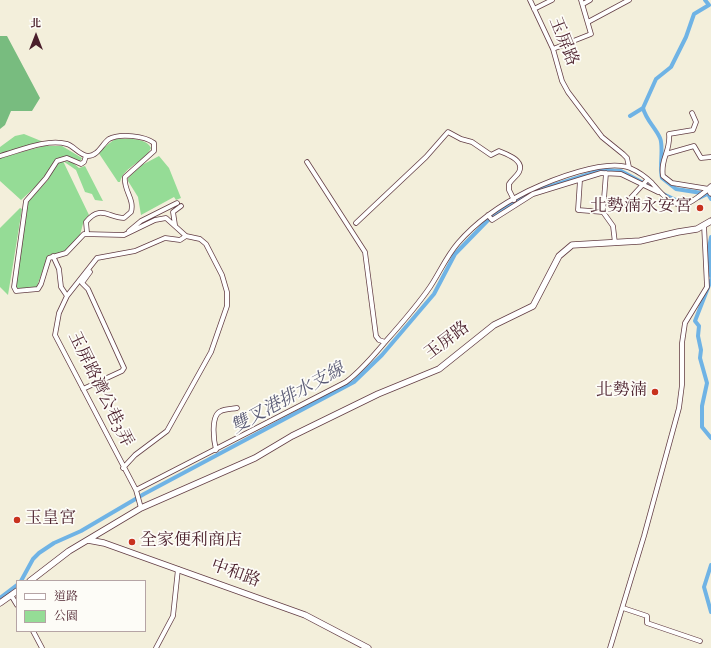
<!DOCTYPE html>
<html>
<head>
<meta charset="utf-8">
<style>
  body { margin:0 }
  #map { position:relative; width:711px; height:648px; overflow:hidden; background:#f3efdb; font-family:"Sorts Mill Goudy","Noto Serif TC",serif }
  canvas { display:block }
  .legend { position:absolute; left:16px; top:580px; width:130px; height:52px; box-sizing:border-box; background:#fdfcf7; border:1px solid #b5a4a5; margin:0; padding:5px 7px; list-style:none; font-size:12px; color:#4a1f2b }
  .legend li { display:flex; align-items:center; gap:8px; height:20px }
  .legend b { width:20px; border:1px solid #b5a4a5 }
  .north { position:absolute; left:16px; top:16px; width:40px; height:40px; -webkit-text-stroke:3px #fdfcf7; paint-order:stroke; rotate:0deg; font-size:11px; font-weight:700; line-height:16px; text-align:center; color:#4a1f2b }
  .north::after { content:''; display:block; margin:auto; width:14px; height:18px; background:#4a1f2b; clip-path:polygon(50% 0,100% 100%,50% 72%,0 100%) }
</style>
</head>
<body>
<div id="map">
<canvas width="711" height="648"></canvas>
<ul class="legend">
<li><b style="height:5px;background:#fff"></b>道路</li>
<li><b style="height:11px;background:#95dc96"></b>公園</li>
</ul>
<div class="north">北</div>
</div>
<script>
const g = document.querySelector('canvas').getContext('2d');
g.lineJoin = 'round';
function fill(path, color) { g.fillStyle = color; g.fill(path, 'evenodd'); }
function stroke(path, color, width, dash) { g.strokeStyle = color; g.lineWidth = width; g.lineCap = dash ? 'butt' : 'round'; g.setLineDash(dash || []); g.stroke(path); }
function label(font, color, halo, rows, align = 'center') {
  g.font = font + ' "Sorts Mill Goudy","Noto Serif TC",serif'; g.lineWidth = 3.5; g.setLineDash([]); g.textBaseline = 'middle'; g.strokeStyle = halo; g.fillStyle = color; for (const [text, x, y, turn = 0] of rows) {
    g.save(); g.translate(x, y); g.rotate((+turn || 0) * Math.PI / 180); g.textAlign = isNaN(turn) ? turn : align; if (halo) g.strokeText(text, 0, 0); g.fillText(text, 0, 0); g.restore();
  }
}
fill(new Path2D(`
  M24,134L46,143L0,154V147L15,136Z
  M115,139C125,139 146,137 151,148C145,162 124,166 120,182H118L98,152Z
  M44,146H62L82,158L80,162L60,158L44,179L21,200L0,181V158Z
  M159,156L169,168L181,198L176,200L174,197L141,215L138,197L128,181V178L142,165Z
  M63,161L72,162L79,168L85,166L103,201L95,200L92,194L85,192L76,170Z
  M63,161L89,215C82,221 83,226 80,235C76,249 60,253 48,256L37,286L35,289L18,290L14,286L27,203L48,180L56,164Z
  M20,208L22,209L8,295L0,287V228Z`), '#95dc96');
fill(new Path2D(`
  M0,36H7L40,98L32,111H11L5,125L0,129Z`), '#78bc7f');
stroke(new Path2D(`
  M643,108C646,120 655,127 660,138C664,147 659,166 662,178L676,189L708,194L711,199
  M630,116L643,108L656,79L671,67L686,37L694,14L709,5L705,0
  M663,194L680,202L691,200
  M699,198L711,192
  M711,237L709,248L711,276
  M711,280L695,321L699,326L698,336L701,350L700,358L707,383L702,406V427L711,438
  M711,565L704,587L711,612
  M21,581L33,559L39,553L54,543L81,531L144,494L354,382L382,355L434,294L455,254L492,216L535,191L602,170L621,171L647,185
  M0,598L17,585`), '#6fb3e5', 4);
const street = new Path2D(`
  M530,0L553,49L562,81L568,92L602,137L623,154L627,158L629,167
  M583,4L590,0
  M534,9L552,0
  M588,22L629,0
  M553,49L591,34L581,0
  M692,113L696,122L693,130L669,134C671,151 660,159 663,176L672,183L709,189
  M666,154L694,146L701,158L711,157
  M0,156C19,151 47,138 67,144C74,146 79,155 88,156C98,156 102,144 109,139C120,133 145,136 154,143V151L125,177C123,190 135,199 131,212L124,218C109,218 100,204 86,222L87,233
  M86,156L84,162L81,164L67,158L57,161L46,178L26,201L14,287L16,291L38,289L41,284L49,258L66,253L84,234L124,235L155,220L166,218L186,236L200,239L206,244L222,275L227,292V306L211,352L167,431L135,455L123,468
  M307,162L365,252L376,336L379,340L385,342
  M580,180L578,210L603,212L613,226L615,243
  M626,203L647,180
  M603,212L606,173
  M488,215L492,220L533,194L601,173L621,174L658,192
  M356,223L426,157L448,132L461,139L472,142L491,155L499,151C506,154 525,160 519,172C517,176 512,179 509,184V190L514,200
  M175,225L173,212L181,206
  M129,231L141,221L177,203
  M53,256L59,269L61,287L67,296L59,313L55,335L136,490
  M67,296L97,258L135,251L165,238L180,240L186,236
  M83,389L122,371L124,368L88,289L82,283L90,272L88,270
  M216,450C214,442 210,415 221,411C225,409 232,409 237,408
  M141,508L136,490L346,382C362,370 373,356 386,341C402,323 417,306 430,287C440,272 446,257 458,243C477,221 502,204 528,191C551,180 606,158 630,168C637,171 647,178 652,183C660,192 672,208 686,204C695,201 701,194 709,189
  M11,595L17,605
  M623,608L647,616V623L700,641
  M33,631L42,648
  M156,648L173,616L178,569
  M610,648L644,536L679,408L682,385V343L685,323L707,287L704,225`);
const secondary = new Path2D(`
  M711,187L709,189L711,193
  M88,540L104,543L305,615L368,648
  M30,581L69,551L141,508L255,458L292,436L378,394L439,369L494,325L533,306L559,256L572,245L640,241L678,232L697,229L711,221
  M0,603L17,591`);
stroke(street, '#633e45', 5.5);
stroke(secondary, '#633e45', 7);
stroke(street, '#fff', 4);
stroke(secondary, '#fff', 5.5);
for (const [x, y, r, color] of [
  [700,208,4,"#c8321e"],
  [655,392,4,"#c8321e"],
  [17,520,4,"#c8321e"],
  [132,542,4,"#c8321e"]
]) { const dot = new Path2D(); dot.arc(x, y, r, 0, 2 * Math.PI); g.fillStyle = color; g.fill(dot); stroke(dot, '#fdfcf7', 1.5); }
label('17px', '#4a1f2b', '#fdfcf7', [
  ["玉屏路",562,42,68],
  ["玉屏路",448,342,-37],
  ["玉屏路濟公巷3弄",99,390,64],
  ["中和路",235,575,20]
]);
label('17px', '#4a1f2b', '#fdfcf7', [
  ["北勢湳永安宮",692,208],
  ["北勢湳",647,392],
  ["玉皇宮",25,520,"left"],
  ["全家便利商店",140,542,"left"]
], 'right');
label('italic 18px', '#595a75', '#fdfcf7', [
  ["雙叉港排水支線",289,400,-29]
]);
</script>
</body>
</html>
